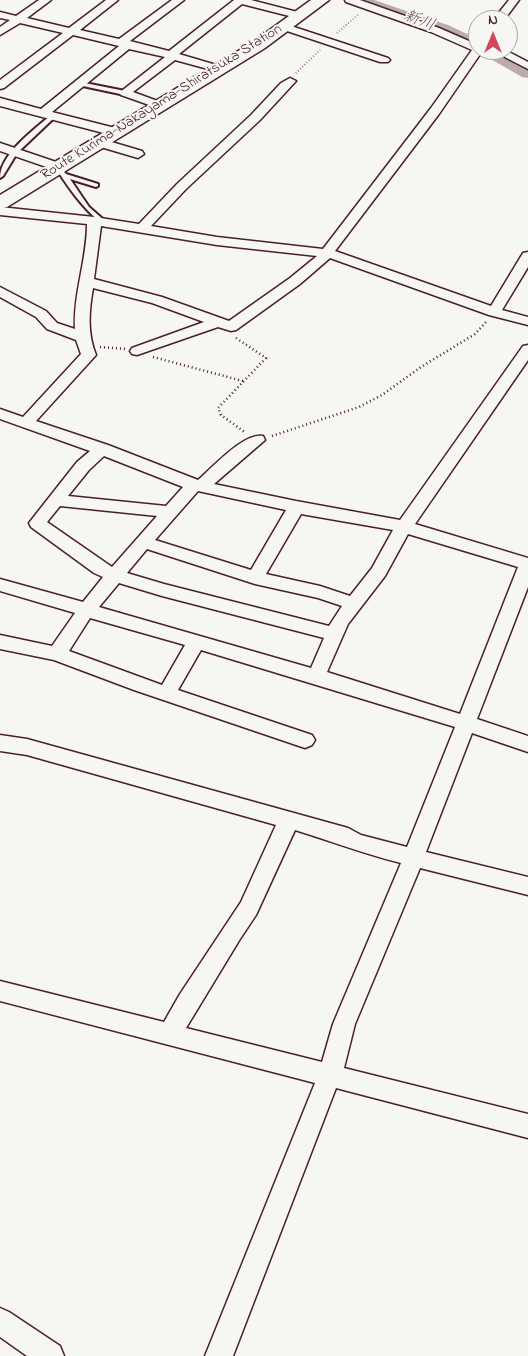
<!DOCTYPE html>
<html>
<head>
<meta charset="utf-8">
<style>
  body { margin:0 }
  #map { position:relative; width:528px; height:1356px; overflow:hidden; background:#f6f6f2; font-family:"Indie Flower",sans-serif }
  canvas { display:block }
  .north { position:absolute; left:468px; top:10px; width:50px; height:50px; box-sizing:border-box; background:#f6f6f2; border:1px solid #b1a0a2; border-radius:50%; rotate:0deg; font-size:14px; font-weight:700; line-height:20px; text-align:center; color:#4a1f2b }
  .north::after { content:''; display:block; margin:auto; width:18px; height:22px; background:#d1495b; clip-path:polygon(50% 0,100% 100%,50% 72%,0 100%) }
</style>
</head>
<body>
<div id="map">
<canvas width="528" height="1356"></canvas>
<div class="north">N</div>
</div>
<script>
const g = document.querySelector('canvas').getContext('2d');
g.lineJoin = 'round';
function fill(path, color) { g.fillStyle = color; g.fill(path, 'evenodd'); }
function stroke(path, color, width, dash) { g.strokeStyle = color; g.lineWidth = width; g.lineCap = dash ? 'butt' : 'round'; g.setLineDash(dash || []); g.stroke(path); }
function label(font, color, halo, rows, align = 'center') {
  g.font = font + ' "Indie Flower","Klee One",sans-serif'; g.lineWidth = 4; g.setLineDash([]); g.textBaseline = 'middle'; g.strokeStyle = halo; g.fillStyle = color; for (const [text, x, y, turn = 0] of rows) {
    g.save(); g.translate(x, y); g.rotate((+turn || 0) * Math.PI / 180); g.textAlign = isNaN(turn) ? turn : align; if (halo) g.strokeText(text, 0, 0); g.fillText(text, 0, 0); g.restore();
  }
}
fill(new Path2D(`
  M351,0H374L448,25L478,39V50L436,33L353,3Z
  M480,50H500L528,66V78L522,77L482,54Z`), '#bbadae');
const service = new Path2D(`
  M80,82L125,91L128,93L125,95L78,85V83Z
  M51,115L56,116L17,153L3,176L0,178C0,154 34,130 51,115Z
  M56,166H60L66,174L98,184V186L96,187L70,179L89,207L105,221V223H101C81,206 69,188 55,167Z`);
const minor = new Path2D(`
  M39,0H51L27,18L69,28L106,0H118L80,30L119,39L172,0H184L130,41L169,51L234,0H251L305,14L306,16L301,19L242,4L179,54L223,67L225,69L223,71L219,72L175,60L133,92L163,103L165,105L163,107H155L121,95L119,93L165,57L129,49L52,112L119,129L121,132L115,136L0,106V98L41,109L119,46L73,35L4,88L0,89V80L63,33L20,23L0,35V27L10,20L0,18V12L16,16Z
  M345,0H360L439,28L478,45V50H483L439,114L335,251L491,306L523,253L528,252V267L502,310L528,317V325L489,315L330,258L300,284L236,330L231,331L218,327L137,355L132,354L130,351L132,348L204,322L152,303L93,288C89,311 87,333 96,355L36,421L108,445L198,480C212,468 244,432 263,436L265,440L214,484L296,501L400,520L523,346L528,345V360L415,524L528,558V587L477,719L528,736V752L472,733L426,852L528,877V895L420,868L355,1024L344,1068L528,1114V1138L336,1088L233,1356H205L315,1083L0,1001V981L164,1022L180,994L241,902L276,825L27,755L0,751V735L27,739L348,828L361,835L407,847L455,727L201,650L178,690L312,735L315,740L312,745L305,748L134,690L54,660L0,649V635L52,646L75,613L0,591V579L83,602L103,577L94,573L31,527L29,523L77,462L90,451L0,419V409L23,417L81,354L76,340L47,329L36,317L0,297V287L46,311L57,323L75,329C73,294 87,260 87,224L0,215V207L94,217L139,224L177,184L251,115L281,83L290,78L296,81L260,120L186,189L151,226L217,237L323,249L431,108L472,50L431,32L346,2ZM101,226L217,245L317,256L290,278L229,321L162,297L94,279ZM104,456L183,487L166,506L68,496L89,470ZM198,491L286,510L251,570L155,540ZM60,506L157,516L112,567L47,522ZM301,514L393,530L372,568L350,596L320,586L266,574ZM408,534L518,567L460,714L327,672L348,624L385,576ZM147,549L255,584L318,598L342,606L329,626L164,584L127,573ZM119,583L162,596L324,638L311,668L99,607ZM90,618L185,645L162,685L69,651ZM295,830C331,841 364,854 401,863L333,1024L322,1062L186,1028L240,939L256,915Z
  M509,0H519L504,20H493Z
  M285,24L388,58L390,60L388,62H380L281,29L280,27Z
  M491,50H505L528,62V69Z
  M98,138L142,151L144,154L138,158L94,145L92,142L94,139Z
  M0,143L62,164L64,167L58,171L0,151Z
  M0,1308L9,1312L60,1346L64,1356H27L0,1337Z`);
const secondary = new Path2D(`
  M311,0H329L265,48L7,207L0,209V195L253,42Z`);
stroke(service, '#4a1f2b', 4);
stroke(minor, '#4a1f2b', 3);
stroke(secondary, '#4a1f2b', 3);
stroke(new Path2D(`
  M337,33L359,14
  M296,73L320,50`), '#4a1f2b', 2, [0.5, 2.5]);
stroke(new Path2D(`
  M236,338L266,358L218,408L221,415L246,433
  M100,347L126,349
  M153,357L243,381
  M272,436L359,407L382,395L421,367L475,334L486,322`), '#4a1f2b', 2.5, [1, 3]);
fill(service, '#f6f6f2');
fill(minor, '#f6f6f2');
fill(secondary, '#f6f6f2');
label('15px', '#4a1f2b', '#f6f6f2', [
  ["Route Kurima-Nakayama-Shiratsuka Station",162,103,-32]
]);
label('italic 16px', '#6c4a52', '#f6f6f2', [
  ["新川",419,22,21]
]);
</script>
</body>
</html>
